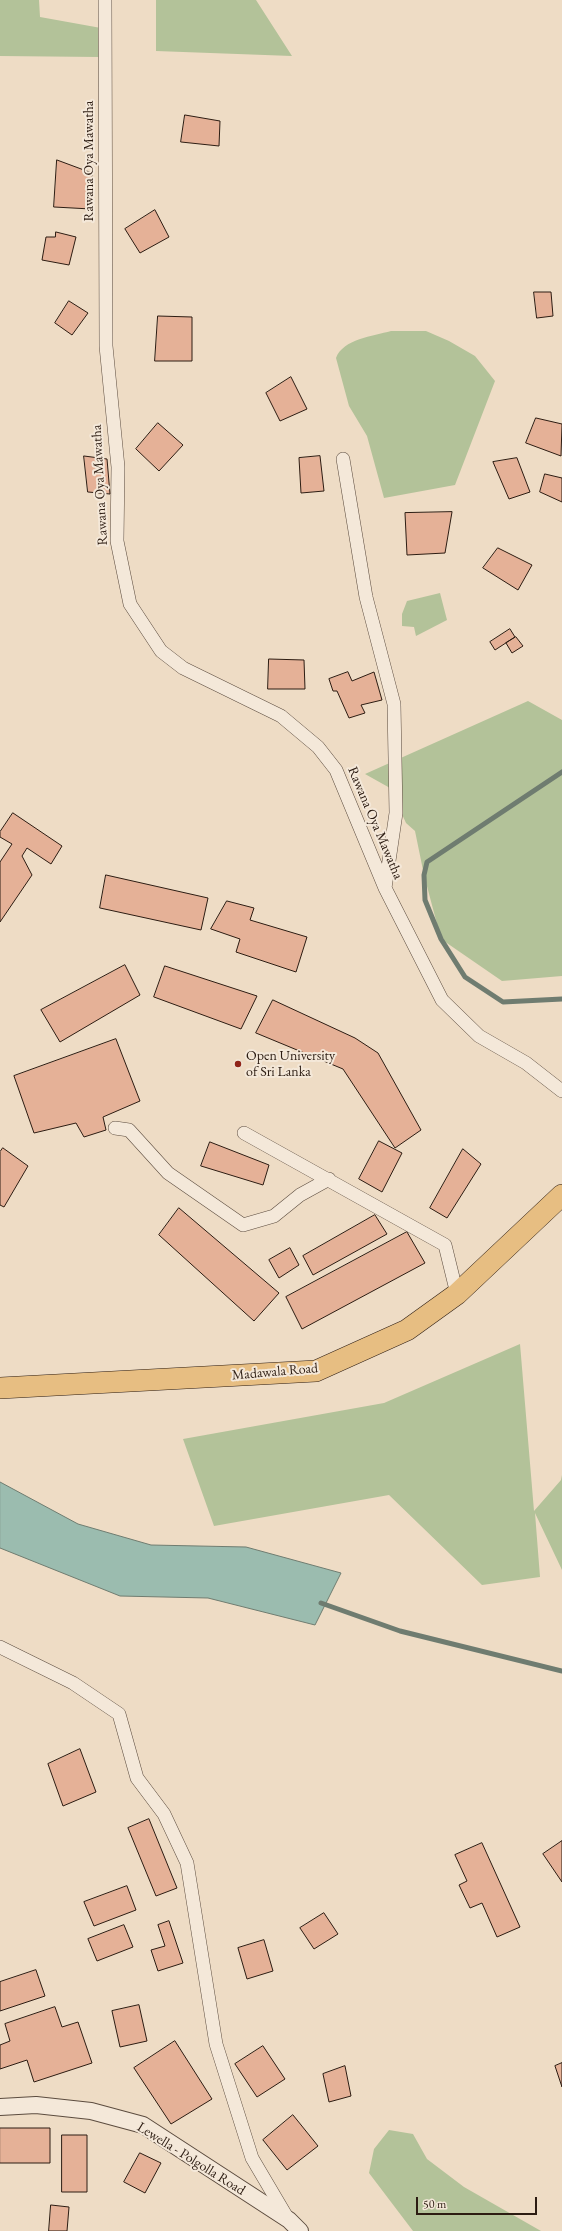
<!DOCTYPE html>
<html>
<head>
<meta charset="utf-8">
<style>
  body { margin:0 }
  #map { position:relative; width:562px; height:2231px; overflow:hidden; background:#eedcc5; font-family:"EB Garamond",serif }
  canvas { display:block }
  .scale { position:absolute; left:416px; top:2197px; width:121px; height:18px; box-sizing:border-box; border:2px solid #2c1c12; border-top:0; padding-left:5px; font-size:12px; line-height:14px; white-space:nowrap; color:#2c1c12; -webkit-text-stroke:3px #f4e8d9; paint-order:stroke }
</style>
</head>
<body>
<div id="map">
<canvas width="562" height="2231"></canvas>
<div class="scale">50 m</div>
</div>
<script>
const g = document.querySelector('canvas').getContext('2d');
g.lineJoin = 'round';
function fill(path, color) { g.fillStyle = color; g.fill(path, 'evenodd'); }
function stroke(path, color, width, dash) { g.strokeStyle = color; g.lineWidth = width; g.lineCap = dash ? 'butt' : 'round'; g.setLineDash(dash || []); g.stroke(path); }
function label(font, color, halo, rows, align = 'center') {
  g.font = font + ' "EB Garamond",serif'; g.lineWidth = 4; g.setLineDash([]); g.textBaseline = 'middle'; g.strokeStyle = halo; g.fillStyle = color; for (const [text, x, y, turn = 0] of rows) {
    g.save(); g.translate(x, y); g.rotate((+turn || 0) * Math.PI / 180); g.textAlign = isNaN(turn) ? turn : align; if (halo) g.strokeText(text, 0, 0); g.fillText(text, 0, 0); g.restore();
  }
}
fill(new Path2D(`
  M0,0H39L40,17L101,28L99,57L0,56Z
  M156,0H256L292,56L156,51Z
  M391,331H426L449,341L475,356L495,381L455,485L384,498L367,436L349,406L336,358C343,339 373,336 391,331Z
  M440,593L447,620L416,636L414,627L402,626V614L407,601Z
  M528,701L562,720V976L502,981L441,939L424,875L415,831L406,823L390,788L365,774Z
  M520,1344L534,1511L561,1480L562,1475V1570L535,1513L540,1577L482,1585L389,1495L214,1526L183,1439L384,1403Z
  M389,2130L413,2134L427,2159L464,2187L541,2231H413L369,2173L374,2149Z`), '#b3c299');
const water = new Path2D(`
  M0,1482L78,1524L151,1545L246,1547L341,1573L315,1625L208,1598L120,1596L0,1548Z`);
fill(water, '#9bbcaf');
stroke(water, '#6f7c70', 1);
stroke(new Path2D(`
  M562,772L427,862L424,875L425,900L441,939L465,977L503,1002L562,999
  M321,1603L400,1631L562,1671`), '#6f7c70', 5);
const building = new Path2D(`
  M185,115L220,121L219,146L181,142Z
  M57,160L92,173L91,209L54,207Z
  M155,210L169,237L140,253L125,229Z
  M56,232L76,237L69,265L42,260L46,237H55Z
  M534,292H551L553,316L537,318Z
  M69,301L88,313L72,335L55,323Z
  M158,316L192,317V361H155Z
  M291,377L307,409L280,421L266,393Z
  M536,418L562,424L561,456L526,443Z
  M158,423L183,445L159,471L136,449Z
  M84,456L107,459L110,494L88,492Z
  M320,456L324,491L301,493L299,458Z
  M517,458L530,492L509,499L493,462Z
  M545,474L562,478V502L540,492Z
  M452,512L445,553L407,555L405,513Z
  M498,548L532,565L518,590L483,568Z
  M510,629L515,637L495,650L490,642Z
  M516,637L523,646L512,653L506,643Z
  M269,659L304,660L305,689H268Z
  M348,672L352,681L374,672L382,700L361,705L365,713L349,718L337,691H333L329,679Z
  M13,813L62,846L51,864L27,848L22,856L32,875L0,922V862L12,844L0,837V832Z
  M106,875L208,898L201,930L100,908Z
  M227,901L254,908L250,920L307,937L296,972L236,952L240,939L211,929Z
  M125,965L140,995L60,1042L41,1010Z
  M165,966L257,996L241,1029L154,997Z
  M273,1000L355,1038L378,1053L421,1130L395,1148L343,1069L256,1033Z
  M116,1039L140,1101L103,1117L106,1130L84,1137L76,1123L34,1133L14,1076Z
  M379,1141L402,1153L382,1192L359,1179Z
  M210,1142L269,1165L263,1185L201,1166Z
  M3,1148L28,1166L4,1207L0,1205V1152Z
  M463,1149L481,1164L447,1218L430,1208Z
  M179,1208L279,1293L254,1321L159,1235Z
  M375,1215L387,1234L313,1275L303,1256Z
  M407,1232L425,1263L302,1329L286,1297Z
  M290,1248L299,1265L279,1278L269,1260Z
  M80,1749L96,1792L63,1806L48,1764Z
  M149,1819L177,1888L156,1896L128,1828Z
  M562,1841V1882L543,1854Z
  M482,1843L520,1927L497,1937L482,1903L470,1908L459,1885L467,1881L455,1855Z
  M127,1886L136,1910L94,1926L84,1902Z
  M324,1913L338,1934L314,1949L300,1928Z
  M169,1921L183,1963L158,1971L151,1950L165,1946L158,1925Z
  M124,1925L133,1947L97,1961L88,1939Z
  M264,1940L273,1971L247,1979L238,1948Z
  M36,1970L45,1996L0,2011V1982Z
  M139,2005L147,2041L120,2047L112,2011Z
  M55,2007L62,2027L78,2022L92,2063L34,2082L27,2060L0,2069V2045L10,2041L5,2024Z
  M175,2041L212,2099L171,2124L134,2068Z
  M263,2046L285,2079L257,2097L235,2064Z
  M562,2063V2087L555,2066Z
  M345,2066L351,2096L329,2102L323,2074Z
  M293,2115L318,2146L287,2170L263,2140Z
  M0,2128H50V2163H0Z
  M62,2135H87V2192H62Z
  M140,2153L161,2163L145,2193L124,2182Z
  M51,2205L69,2207L67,2231H49Z`);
fill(building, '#e5b197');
stroke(building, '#2c1c12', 1);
const minor = new Path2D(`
  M105,0L106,346L118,467L117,541L130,604L161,651L183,668L281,716L318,747L336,770L385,888L442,1000L479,1036L526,1063L562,1091
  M343,459L366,597L394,704L396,813L385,888
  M115,1128L129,1130L168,1173L243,1225L274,1216L300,1195L329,1179
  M244,1133L445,1245L457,1294
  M0,1647L73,1683L119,1714L137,1778L164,1814L187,1863L216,2044L252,2158L288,2219`);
const tertiary = new Path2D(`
  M0,2107L36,2105L91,2111L143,2125L289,2220L300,2231`);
const primary = new Path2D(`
  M0,1388L316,1371L407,1330L457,1294L562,1195`);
stroke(minor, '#5c4c3f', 14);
stroke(tertiary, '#5c4c3f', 18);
stroke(primary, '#2c1c12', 22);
stroke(minor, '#f4e8d9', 13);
stroke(tertiary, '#f4e8d9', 16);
stroke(primary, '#e7be82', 21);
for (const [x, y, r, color] of [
  [238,1064,4,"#8f2418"]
]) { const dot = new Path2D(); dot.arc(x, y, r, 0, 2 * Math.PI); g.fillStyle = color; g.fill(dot); stroke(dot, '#f4e8d9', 1.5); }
label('14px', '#2c1c12', '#f4e8d9', [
  ["Rawana Oya Mawatha",89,161,-90],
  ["Rawana Oya Mawatha",100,485,-93],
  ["Rawana Oya Mawatha",375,823,67],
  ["Madawala Road",275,1372,-5],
  ["Lewella - Polgolla Road",191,2159,32]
]);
label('14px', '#2c1c12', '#f4e8d9', [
  ["Open University",246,1056],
  ["of Sri Lanka",246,1072]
], 'left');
</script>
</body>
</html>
